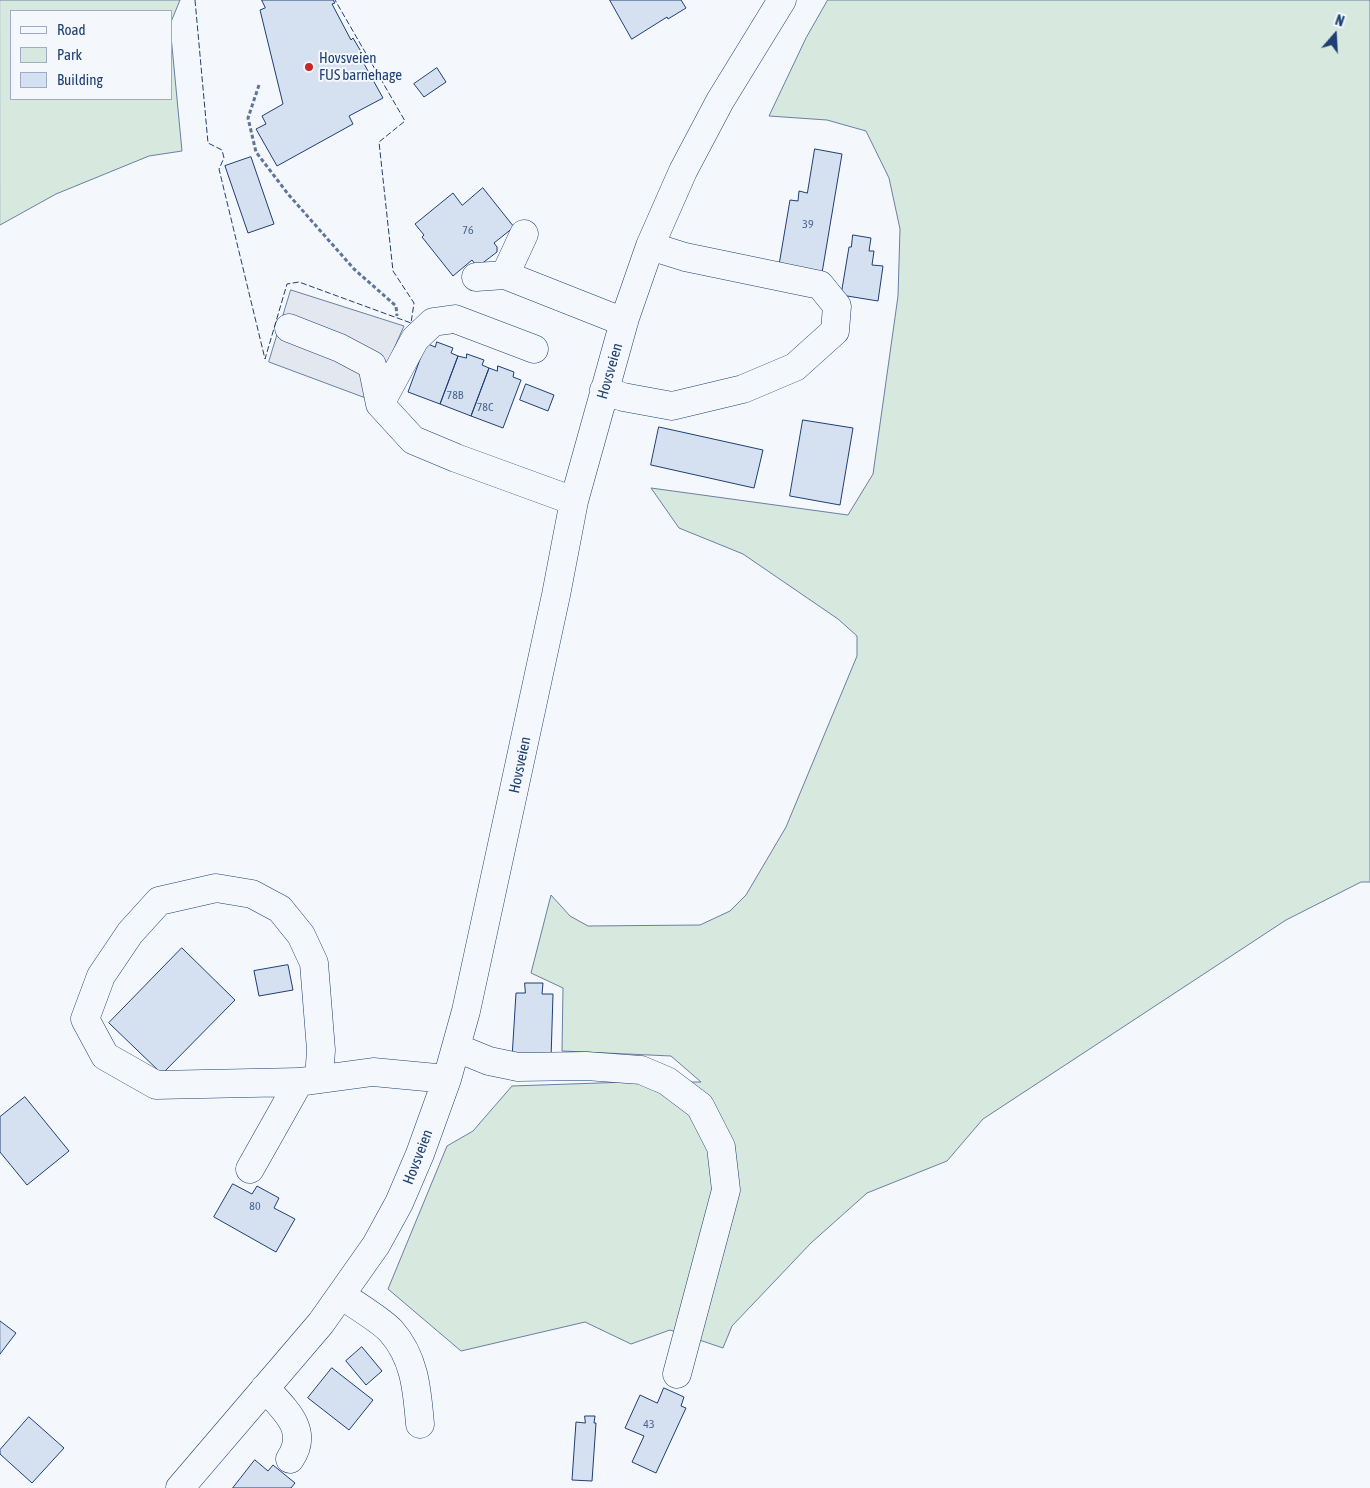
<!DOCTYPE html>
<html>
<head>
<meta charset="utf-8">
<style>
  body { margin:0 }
  #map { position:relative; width:1370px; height:1488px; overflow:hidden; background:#f4f7fb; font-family:"Asap Condensed",sans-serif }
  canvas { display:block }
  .legend { position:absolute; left:10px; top:10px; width:162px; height:90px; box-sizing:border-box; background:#f4f7fb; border:1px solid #9eadc5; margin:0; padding:6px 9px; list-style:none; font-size:15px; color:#1d3f73 }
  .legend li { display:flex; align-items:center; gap:10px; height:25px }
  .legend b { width:25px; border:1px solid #9eadc5 }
  .north { position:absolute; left:1310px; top:10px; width:50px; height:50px; -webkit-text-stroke:4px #f4f7fb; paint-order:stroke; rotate:19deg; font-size:14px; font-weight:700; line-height:20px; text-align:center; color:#1d3f73 }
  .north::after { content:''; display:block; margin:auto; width:18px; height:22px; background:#1d3f73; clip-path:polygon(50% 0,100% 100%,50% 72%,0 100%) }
</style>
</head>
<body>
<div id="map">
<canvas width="1370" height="1488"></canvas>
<ul class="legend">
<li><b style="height:6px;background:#f4f7fb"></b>Road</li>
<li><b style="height:14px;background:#d7e8df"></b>Park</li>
<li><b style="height:14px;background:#d5e0f0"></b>Building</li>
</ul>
<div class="north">N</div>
</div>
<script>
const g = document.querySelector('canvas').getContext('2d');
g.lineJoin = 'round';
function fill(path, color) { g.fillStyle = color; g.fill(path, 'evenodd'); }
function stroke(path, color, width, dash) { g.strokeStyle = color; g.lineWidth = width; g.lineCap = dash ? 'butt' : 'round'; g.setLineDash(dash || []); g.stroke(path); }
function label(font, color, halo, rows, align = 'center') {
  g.font = font + ' "Asap Condensed",sans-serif'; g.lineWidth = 4; g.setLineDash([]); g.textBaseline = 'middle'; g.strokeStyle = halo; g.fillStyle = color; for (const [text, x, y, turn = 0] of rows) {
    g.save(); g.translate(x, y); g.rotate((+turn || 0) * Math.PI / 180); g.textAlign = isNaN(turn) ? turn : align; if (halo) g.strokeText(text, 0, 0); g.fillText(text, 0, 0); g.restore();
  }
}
const green = new Path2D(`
  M0,0H180L171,22V11H11V99H171V36L182,151L149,156L56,194L0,225Z
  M828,0H1370V882H1361L1286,920L983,1119L947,1161L867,1193L811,1243L732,1326L723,1348L670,1330L631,1344L585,1322L461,1351L388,1289L447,1146L473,1131L512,1086L628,1082H701L671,1056L562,1051L563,988L531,973L551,895L570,916L588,926L700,925L730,911L746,895L786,827L857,656V636L838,619L743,554L679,528L651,488L848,515L873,474L898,296L900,229L889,178L866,131L827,120L769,116L806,38Z`);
fill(green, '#d7e8df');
stroke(green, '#687fa3', 1);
const parking = new Path2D(`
  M291,290L404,326L371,400L269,362Z`);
fill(parking, '#e3e8f0');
stroke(parking, '#687fa3', 1);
const building = new Path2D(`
  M262,0H333L335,3L332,4L351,40L353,38L366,60L363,62L383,98L349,116L353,124L277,166L256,129L266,124L262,116L283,104L260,10L265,8Z
  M610,0H681L686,8L668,19L667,17L632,39Z
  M437,68L446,82L424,97L414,84Z
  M815,149L842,154L822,273L779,265L790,200L798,201L799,191L807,193Z
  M251,157L274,224L248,233L225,166Z
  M483,188L514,227L494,243L497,247V252L480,265L475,264L472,260L453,276L422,237L424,235L415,224L453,193L462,205Z
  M853,235L871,238L869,251H874L872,265L883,266L878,301L841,295L849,247H851Z
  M437,342L453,348L451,353L458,356L440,404L408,392L426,343L435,347Z
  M467,354L484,360L482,365L489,368L471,416L440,404L458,356L466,358Z
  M498,366L514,372L513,377L521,380L503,428L471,416L489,368L497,371Z
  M526,384L554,395L548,411L520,400Z
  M803,420L853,428L840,505L790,496Z
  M659,427L763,450L754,488L651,465Z
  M182,948L235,1000L162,1074L109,1023Z
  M288,965L293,990L259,996L254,971Z
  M525,983H543L542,994H553L551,1059L512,1058L516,993H525Z
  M25,1097L69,1151L27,1185L0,1152V1117Z
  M233,1184L252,1194L257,1186L279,1198L274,1208L295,1219L276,1252L214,1217Z
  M0,1321L16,1333L0,1354Z
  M362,1347L382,1371L366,1385L346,1361Z
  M332,1368L373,1400L349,1430L308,1398Z
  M664,1388L684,1397L681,1406L686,1408L656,1473L632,1462L644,1436L625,1428L640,1395L657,1403Z
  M585,1416H595L594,1423H596L592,1481L572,1480L576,1422L585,1423Z
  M29,1417L64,1448L32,1483L0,1454V1450Z
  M255,1460L268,1471L273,1465L295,1483L291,1488H233Z`);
fill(building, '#d5e0f0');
stroke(building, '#1d3f73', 1);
const minor = new Path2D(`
  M505,275L524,234
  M476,277L505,275L624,322
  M289,328L340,348L372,365L380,404
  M534,349L455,319L433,322L415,339L380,404L413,440L456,458L574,501
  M604,390L623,397L672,406L743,389L795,367L835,331L837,306L820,285L685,257L650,246
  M457,1048L489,1061L518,1067L586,1066L641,1070L667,1081L700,1106L721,1147L726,1190L677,1374
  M319,1079L321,1050L314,963L301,935L280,909L252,894L216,888L159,901L130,933L101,976L85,1019L105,1056L156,1085L299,1082L373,1072L447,1079
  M250,1169L299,1082
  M341,1295C354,1304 381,1320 391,1331C415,1358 417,1390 420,1424
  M265,1388C284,1409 310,1430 290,1459
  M180,1488L321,1323L376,1245L399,1203L420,1154L447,1079L466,1011L556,595L574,501L625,318L650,246L683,171L720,101L782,0`);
stroke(minor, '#1d3f73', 29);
stroke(new Path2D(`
  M259,85L248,118L256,152L288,194L354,269L396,306L397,316`), '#5e769c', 3, [4, 2.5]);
stroke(minor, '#f4f7fb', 28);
stroke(new Path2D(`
  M195,0L208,143L222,150L224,158L219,169L265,359L287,284L299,282L411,323L414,303L393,271L379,142L405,121L335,0`), '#1d3f73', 1, [6, 2.5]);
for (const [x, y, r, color] of [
  [309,67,5,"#c62828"]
]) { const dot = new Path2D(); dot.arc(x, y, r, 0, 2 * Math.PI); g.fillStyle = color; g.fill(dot); stroke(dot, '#f4f7fb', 2); }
label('12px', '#4b6792', null, [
  ["39",808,224],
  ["76",468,230],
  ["78B",455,395],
  ["78C",485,407],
  ["80",255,1206],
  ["43",649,1424]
]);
label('15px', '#1d3f73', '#f4f7fb', [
  ["Hovsveien",319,58],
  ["FUS barnehage",319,75]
], 'left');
label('15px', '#1d3f73', '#f4f7fb', [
  ["Hovsveien",610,371,-74],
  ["Hovsveien",520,765,-78],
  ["Hovsveien",418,1157,-69]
]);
</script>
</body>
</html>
